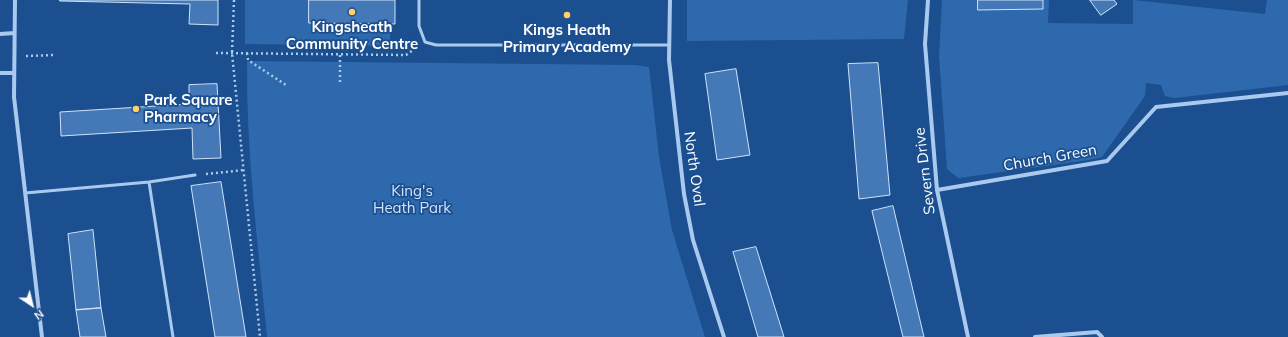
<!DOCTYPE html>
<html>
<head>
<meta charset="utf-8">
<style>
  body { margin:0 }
  #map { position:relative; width:1288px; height:337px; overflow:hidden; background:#1b4f8f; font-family:Mulish,sans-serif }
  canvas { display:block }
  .north { position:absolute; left:12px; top:285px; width:40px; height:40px; -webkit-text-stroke:3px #1b4f8f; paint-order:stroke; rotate:145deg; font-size:11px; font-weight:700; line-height:16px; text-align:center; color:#fff }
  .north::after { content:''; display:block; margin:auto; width:14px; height:18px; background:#fff; clip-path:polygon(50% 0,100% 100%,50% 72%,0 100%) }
</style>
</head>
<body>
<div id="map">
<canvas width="1288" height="337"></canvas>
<div class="north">N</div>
</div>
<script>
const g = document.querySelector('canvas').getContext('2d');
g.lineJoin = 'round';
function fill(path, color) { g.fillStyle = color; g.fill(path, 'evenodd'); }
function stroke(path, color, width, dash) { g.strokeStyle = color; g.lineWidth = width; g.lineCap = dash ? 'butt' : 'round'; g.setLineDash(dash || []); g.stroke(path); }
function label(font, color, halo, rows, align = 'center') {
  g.font = font + ' Mulish,sans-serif'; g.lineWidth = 3.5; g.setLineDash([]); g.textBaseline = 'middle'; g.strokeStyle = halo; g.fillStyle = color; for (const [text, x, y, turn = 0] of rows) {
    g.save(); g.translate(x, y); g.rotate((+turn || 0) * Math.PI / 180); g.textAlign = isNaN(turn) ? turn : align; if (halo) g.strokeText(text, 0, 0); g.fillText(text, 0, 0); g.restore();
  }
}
fill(new Path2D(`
  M245,0H390V46L245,44Z
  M687,0H908L904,39L687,41Z
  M942,0H1049L1048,23L1133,24V0L1265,14L1267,0H1288V85L1175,98L1165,96L1161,85L1146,83L1145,96L1102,157L1089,160L958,178L947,169L939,56Z
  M247,61L635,65L649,67L659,157L672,230L705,337H267C258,245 246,153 247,61Z`), '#2e69ad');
const building = new Path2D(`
  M60,0H218V25L189,24L190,4L60,1Z
  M309,0H395V24L309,23Z
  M978,0H1043V9L978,10Z
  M1090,0H1114L1117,4L1101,15Z
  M878,63L890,195L859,199L848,64Z
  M736,69L750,155L717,160L705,74Z
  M217,84L221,158L193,159L192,128L61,136L60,112L189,104V85Z
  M221,182L246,337H215L191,186Z
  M893,206L924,337H903L872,211Z
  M93,230L101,308L76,310L68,234Z
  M756,247L784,337H758L733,252Z
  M101,308L106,337H80L76,310Z`);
fill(building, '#4478b7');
stroke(building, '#cfe3fa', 1);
stroke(new Path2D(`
  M234,0L232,53L260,337
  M216,53L406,55L416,48
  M247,53L248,60L286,85
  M26,56L54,55
  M340,82V54
  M206,174L244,170`), '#a9c9ee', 2.5, [2, 3]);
stroke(new Path2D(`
  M419,0V26L425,42L436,45H668
  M149,182L195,175
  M25,193L149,182L173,337`), '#a9c9ee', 3);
stroke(new Path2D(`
  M15,0L14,97L42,337
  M670,0L669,60L684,194L693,240L724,337
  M928,0L925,44L937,190L968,337
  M0,34L14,33
  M0,73H14
  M937,190L1107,161L1156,107L1288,93
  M1035,337L1097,332L1102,337`), '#a9c9ee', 4);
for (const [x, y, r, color] of [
  [352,12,4,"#ffd166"],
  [567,15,4,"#ffd166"],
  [136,109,4,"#ffd166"]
]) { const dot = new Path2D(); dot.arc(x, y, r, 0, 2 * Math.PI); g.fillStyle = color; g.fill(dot); stroke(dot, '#1b4f8f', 1.5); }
label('bold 15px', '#fff', '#1b4f8f', [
  ["Kingsheath",352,27],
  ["Community Centre",352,44],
  ["Kings Heath",567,30],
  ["Primary Academy",567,47],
  ["Park Square",144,100,"left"],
  ["Pharmacy",144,117,"left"]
]);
label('15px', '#fff', '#1b4f8f', [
  ["Church Green",1050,158,-10],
  ["North Oval",694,169,82],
  ["Severn Drive",925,171,-97]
]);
label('15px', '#cfe3fa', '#1b4f8f', [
  ["King's",412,191],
  ["Heath Park",412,208]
]);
</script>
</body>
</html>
